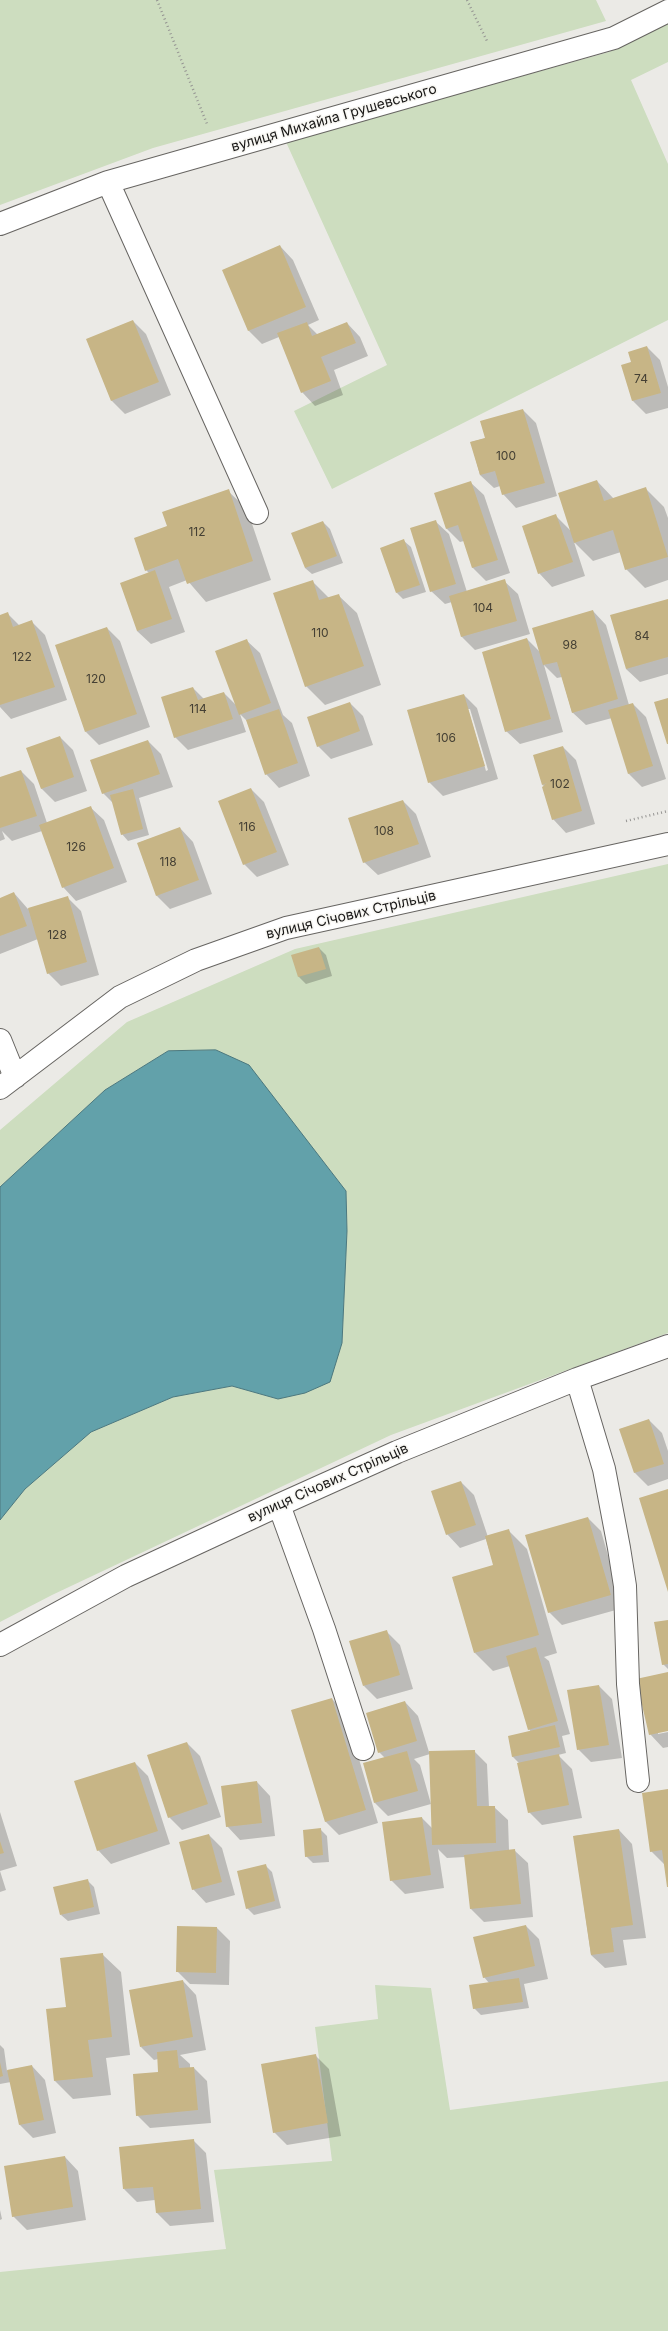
<!DOCTYPE html>
<html>
<head>
<meta charset="utf-8">
<style>
  body { margin:0 }
  canvas { display:block; background:#ebeae6 }
</style>
</head>
<body>
<canvas width="668" height="2331"></canvas>
<script>
const g = document.querySelector('canvas').getContext('2d');
g.lineJoin = 'round';
function fill(path, color) { g.fillStyle = color; g.fill(path, 'evenodd'); }
function stroke(path, color, width, dash) { g.strokeStyle = color; g.lineWidth = width; g.lineCap = dash ? 'butt' : 'round'; g.setLineDash(dash || []); g.stroke(path); }
function label(font, color, halo, rows, align = 'center') {
  g.font = font + ' Inter,sans-serif'; g.lineWidth = 3; g.setLineDash([]); g.textBaseline = 'middle'; g.strokeStyle = halo; g.fillStyle = color; for (const [text, x, y, turn = 0] of rows) {
    g.save(); g.translate(x, y); g.rotate((+turn || 0) * Math.PI / 180); g.textAlign = isNaN(turn) ? turn : align; if (halo) g.strokeText(text, 0, 0); g.fillText(text, 0, 0); g.restore();
  }
}
fill(new Path2D(`
  M0,0H596L606,21L153,148L0,205Z
  M668,23V62L631,80L668,164V320L332,489L294,411L387,365L286,142L609,52Z
  M668,864V1333L391,1435L52,1595L0,1622V1520L25,1489L91,1432L173,1397L232,1386L278,1399L342,1343L347,1231L346,1191L317,1154L168,1051L105,1090L0,1187V1130L127,1022L295,949Z
  M375,1985L431,1988L450,2110L668,2081V2331H0V2272L226,2249L214,2170L332,2161L315,2027L378,2019Z`), '#cdddbf');
const water = new Path2D(`
  M216,1050L249,1065L346,1191L347,1231L342,1343L330,1382L305,1393L278,1399L232,1386L173,1397L91,1432L25,1489L0,1520V1187L105,1090L168,1051Z`);
fill(water, '#62a1aa');
stroke(water, '#4c787e', 1);
fill(new Path2D(`
  M280,246L293,260L319,320L308,325L318,335L347,323L360,337L368,356L334,370L343,395L315,406L302,392L279,337L262,344L249,331L224,270Z
  M133,321L146,334L171,395L125,414L112,401L87,340Z
  M647,347L660,360L668,387V408L646,414L633,401L622,366L632,362Z
  M523,410L536,423L557,496L516,508L503,494L500,486L494,488L480,475L471,442L486,438Z
  M597,481L614,499L646,489L664,507L668,518V580L645,588L626,569L621,552L593,561L574,542L585,576L552,587L539,573L556,516L570,530Z
  M470,482L484,495L510,573L486,581L473,568L464,541L460,542L447,529L435,494Z
  M228,491L247,509L271,580L206,602L187,580L169,587L185,632L151,644L137,631L149,573L146,570L168,527Z
  M435,521L449,534L467,592L504,581L518,594L530,634L475,650L462,637L452,602L445,604L431,591Z
  M323,522L330,529L343,563L312,574L305,568Z
  M404,541L411,547L426,592L403,599L397,593L382,548Z
  M312,581L329,598L338,595L357,613L381,685L325,705L306,686Z
  M668,600V674L640,682L626,669Z
  M593,611L606,625L629,705L633,704L646,717L666,779L642,787L629,774L612,718L586,725L572,712L562,677L557,678L544,665L563,732L520,744L506,731L527,639L540,652Z
  M8,614L20,626L32,622L45,635L67,700L11,719L0,707V616Z
  M107,628L120,641L150,727L99,745L86,732Z
  M246,640L260,653L283,715L292,723L310,776L279,788L266,774L247,721L240,714L246,732L188,750L175,737L193,688L204,699L224,693L236,705Z
  M464,695L477,708L498,779L443,796L429,782ZM468,709H470L488,770L486,771Z
  M350,703L363,716L373,745L331,759L318,746Z
  M60,737L73,750L87,791L55,802L41,788Z
  M148,741L161,754L173,787L139,798L149,835L128,841L122,834L113,803L103,793Z
  M563,747L576,760L595,824L566,833L553,819L545,787L542,784Z
  M21,771L34,784L47,823L90,807L104,820L127,882L76,901L63,887L42,831L12,841L2,831L5,839L0,841V778Z
  M251,789L264,802L289,865L257,877L244,864Z
  M403,801L416,814L431,857L378,875L364,862Z
  M180,828L193,842L212,894L170,909L157,896L138,843Z
  M14,893L28,909L68,898L81,911L99,975L61,986L48,973L38,939L0,954V899Z
  M319,948L326,955L332,976L306,984L299,977L293,956Z
  M649,1420L662,1433L668,1451V1479L648,1486L635,1473L621,1429Z
  M461,1482L474,1495L488,1537L509,1531L527,1549L557,1653L544,1657L549,1661L570,1734L562,1736L566,1753L558,1755L572,1769L582,1818L542,1825L529,1812L520,1764L513,1757L509,1737L531,1732L529,1729L510,1666L493,1671L475,1653L494,1566L486,1539L460,1548L447,1534Z
  M588,1518L601,1531L623,1608L562,1625L549,1612Z
  M668,1621V1669L663,1664Z
  M386,1631L400,1645L413,1689L377,1699L364,1686Z
  M668,1673V1730L658,1732V1734L668,1732V1747L663,1748L650,1734Z
  M599,1686L612,1699L622,1758L591,1762L578,1749Z
  M332,1699L345,1712L378,1823L339,1835L326,1822L292,1711Z
  M405,1702L418,1716L429,1752L474,1751L487,1764L489,1807H494L508,1820L509,1850H514L528,1863L533,1917L484,1922L471,1909L465,1857L447,1858L438,1849L444,1888L405,1894L391,1880L422,1818L433,1829L430,1754L414,1759L420,1765L431,1804L388,1816L375,1803L385,1758L379,1752Z
  M187,1743L200,1756L221,1817L182,1830L169,1817Z
  M135,1763L148,1776L170,1844L111,1864L98,1850Z
  M257,1782L270,1796L275,1836L240,1840L227,1826Z
  M668,1790V1886L665,1865L651,1851Z
  M0,1812L17,1866L0,1871L6,1890L0,1892Z
  M320,1829L327,1836L329,1862L313,1863L306,1856Z
  M619,1830L632,1844L646,1938L623,1940L627,1965L605,1968L591,1955L574,1836Z
  M209,1835L222,1848L235,1895L206,1903L193,1889Z
  M265,1865L272,1872L281,1908L254,1915L247,1908Z
  M87,1880L94,1887L100,1914L68,1921L61,1915Z
  M526,1926L539,1939L548,1979L524,1984L529,2008L481,2015L474,2008L489,1983L484,1977Z
  M217,1928L230,1941L229,1985L190,1984L177,1971Z
  M102,1954L121,1972L130,2055L106,2058L111,2095L73,2099L55,2081L67,2008Z
  M183,1981L196,1995L206,2050L180,2055L190,2064V2068H194L207,2081L211,2123L150,2128L137,2115L159,2073L158,2059L154,2060L141,2047Z
  M0,2045L4,2049L7,2071L32,2066L45,2080L56,2133L33,2138L20,2125L11,2082L0,2084Z
  M316,2056L329,2069L341,2136L287,2145L274,2132Z
  M193,2140L206,2153L214,2222L170,2226L157,2213L155,2200L137,2202L124,2189Z
  M65,2157L78,2171L86,2220L27,2230L13,2216Z
  M0,2210L2,2219L0,2220Z`), '#0003');
fill(new Path2D(`
  M280,245L306,307L248,331L222,270Z
  M133,320L159,382L111,401L86,339Z
  M307,322L312,336L347,322L356,343L321,357L331,381L301,393L277,333Z
  M647,346L661,393L632,401L621,365L631,362L628,352Z
  M523,409L545,483L502,495L495,471L480,475L470,442L485,438L480,421Z
  M597,480L604,501L646,487L668,557L625,570L613,530L574,543L558,493Z
  M471,481L498,560L472,568L458,525L446,529L434,493Z
  M229,489L253,561L187,584L178,559L145,571L134,538L167,526L162,512Z
  M556,514L573,562L538,574L522,526Z
  M436,520L456,584L430,592L410,528Z
  M323,521L337,556L305,568L291,533Z
  M404,539L420,585L396,593L380,548Z
  M155,570L172,619L137,631L120,583Z
  M505,579L517,621L461,637L449,596Z
  M313,580L319,600L339,594L364,666L305,687L273,593Z
  M668,599V657L626,669L610,615Z
  M593,610L618,699L572,713L557,662L543,665L532,628Z
  M8,612L13,627L32,620L55,687L0,705V615Z
  M107,627L137,714L85,732L55,645Z
  M527,638L551,719L505,732L482,652Z
  M247,639L271,703L239,715L215,651Z
  M193,687L198,700L224,692L233,719L174,738L161,697Z
  M464,694L485,766L428,783L407,710Z
  M668,698V744H667L654,702Z
  M350,702L360,731L317,747L307,717Z
  M633,703L653,766L628,774L608,710Z
  M279,709L298,763L265,775L246,720Z
  M60,736L74,777L41,789L26,748Z
  M148,740L160,774L102,794L90,760Z
  M563,746L582,811L552,820L542,787L545,785L542,786L547,783L542,785L533,755Z
  M21,770L37,816L0,828V777Z
  M251,788L277,852L243,865L218,801Z
  M133,789L143,829L121,835L110,795Z
  M403,800L419,844L363,863L348,818Z
  M91,806L114,868L62,888L39,825Z
  M180,827L199,880L156,896L137,843Z
  M14,892L27,926L0,936V898Z
  M68,896L87,962L47,974L28,908Z
  M319,947L326,969L298,977L291,955Z
  M649,1419L664,1464L634,1473L619,1429Z
  M461,1481L476,1525L446,1535L431,1491Z
  M668,1489V1592L639,1498Z
  M588,1517L611,1595L548,1613L525,1535Z
  M509,1529L539,1635L474,1653L452,1577L493,1565L485,1536Z
  M668,1620V1664L662,1665L654,1622Z
  M387,1630L400,1675L363,1686L349,1641Z
  M536,1647L558,1721L528,1730L506,1656Z
  M668,1672V1731L649,1735L636,1679Z
  M599,1685L609,1745L577,1750L567,1690Z
  M332,1698L366,1810L325,1822L291,1710Z
  M405,1701L417,1741L378,1753L366,1713Z
  M555,1725L560,1747L512,1757L508,1736Z
  M187,1742L208,1804L168,1818L147,1755Z
  M475,1750L477,1806H495L496,1843L432,1845L429,1751Z
  M407,1751L418,1791L374,1803L363,1763Z
  M559,1754L569,1805L528,1813L517,1763Z
  M135,1762L158,1831L97,1851L74,1781Z
  M257,1781L262,1823L226,1827L221,1786Z
  M668,1789V1887H667L662,1850L650,1852L642,1793Z
  M422,1817L431,1875L390,1881L382,1822Z
  M321,1828L323,1855L305,1857L303,1830Z
  M619,1829L633,1925L611,1928L614,1952L591,1955L573,1836Z
  M209,1834L222,1882L192,1890L179,1842Z
  M0,1841L4,1853L0,1854Z
  M515,1849L521,1904L470,1909L464,1855Z
  M266,1864L275,1901L246,1909L237,1871Z
  M88,1879L94,1907L60,1915L53,1887Z
  M526,1925L535,1966L483,1978L473,1937Z
  M177,1926L217,1927L216,1973L176,1972Z
  M103,1953L112,2037L88,2040L93,2077L54,2081L46,2009L66,2007L60,1958Z
  M519,1978L523,2002L473,2009L469,1985Z
  M183,1980L193,2037L140,2047L129,1990Z
  M177,2050L179,2068L194,2067L198,2110L136,2116L133,2074L158,2072L157,2052Z
  M316,2054L328,2123L273,2133L261,2064Z
  M0,2062L3,2076L0,2077Z
  M32,2065L44,2120L19,2125L7,2070Z
  M194,2139L201,2209L156,2213L153,2187L123,2189L119,2147Z
  M65,2156L73,2207L12,2217L4,2166Z`), '#c7b586');
const minor = new Path2D(`
  M108,182L257,513
  M0,224L108,182L614,38L668,11
  M0,1040L15,1077
  M0,1088L120,997L196,960L286,928L668,844
  M577,1379L604,1469L619,1548L625,1586L628,1684L638,1781
  M279,1505L324,1629L363,1749
  M0,1645L126,1576L279,1505L397,1452L577,1379L668,1346`);
stroke(minor, '#676562', 24);
stroke(new Path2D(`
  M157,0L207,124
  M467,0L488,43
  M626,821L668,811`), '#959492', 2.5, [1, 3]);
stroke(minor, '#fff', 22);
label('12px', '#454034', null, [
  ["74",641,379],
  ["100",506,456],
  ["112",197,532],
  ["104",483,608],
  ["110",320,633],
  ["84",642,636],
  ["98",570,645],
  ["122",22,657],
  ["120",96,679],
  ["114",198,709],
  ["106",446,738],
  ["102",560,784],
  ["116",247,827],
  ["108",384,831],
  ["126",76,847],
  ["118",168,862],
  ["128",57,935]
]);
label('14px', '#1a1918', '#f8f7f3', [
  ["вулиця Михайла Грушевського",334,118,-16],
  ["вулиця Січових Стрільців",351,915,-13],
  ["вулиця Січових Стрільців",328,1483,-24]
]);
</script>
</body>
</html>
